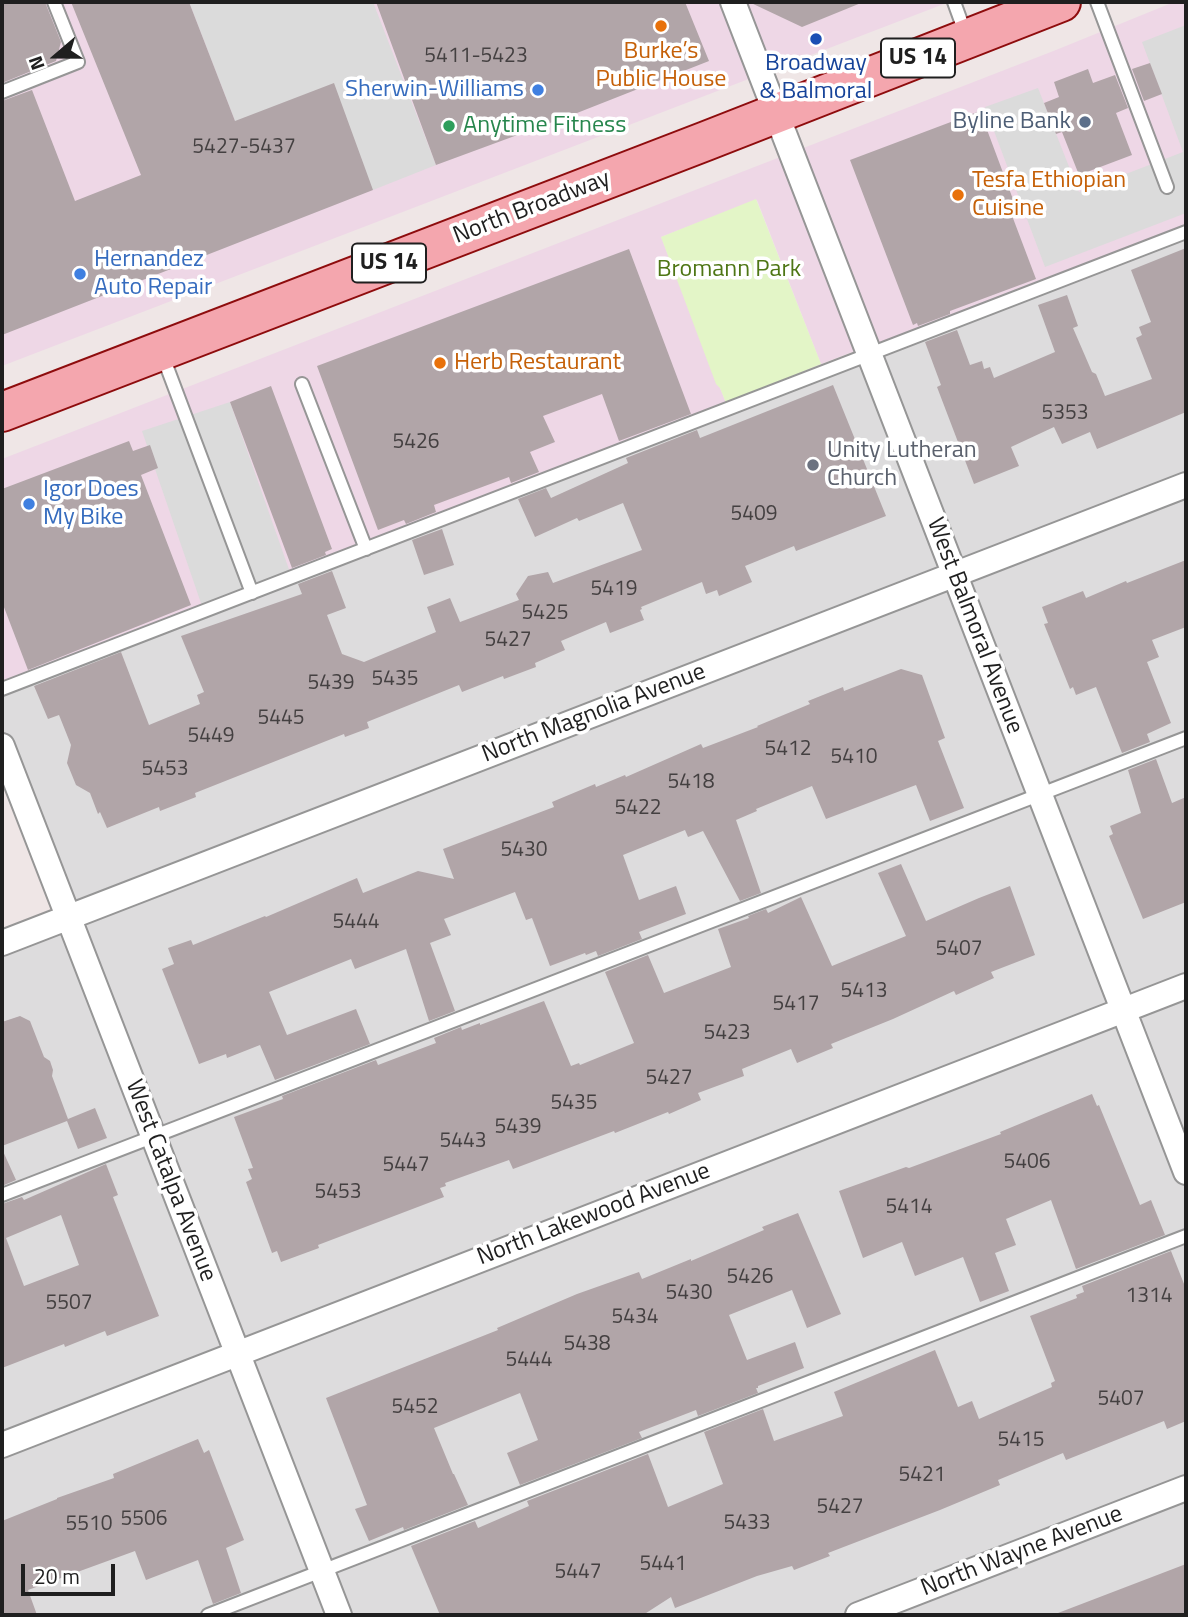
<!DOCTYPE html>
<html>
<head>
<meta charset="utf-8">
<style>
  body { margin:0 }
  #map { position:relative; width:1188px; height:1617px; overflow:hidden; background:#efe6e6; font-family:"Titillium Web",sans-serif }
  canvas { display:block }
  .frame { position:absolute; inset:0; border:4px solid #1f1f1f; pointer-events:none }
  .north { position:absolute; left:21px; top:21px; width:70px; height:70px; -webkit-text-stroke:5px #fff; paint-order:stroke; rotate:250deg; font-size:19px; font-weight:700; line-height:28px; text-align:center; color:#1f1f1f }
  .north::after { content:''; display:block; margin:auto; width:24px; height:32px; background:#1f1f1f; clip-path:polygon(50% 0,100% 100%,50% 72%,0 100%) }
  .scale { position:absolute; left:21px; top:1564px; width:94px; height:32px; box-sizing:border-box; border:4px solid #1f1f1f; border-top:0; padding-left:9px; font-size:21px; line-height:24px; white-space:nowrap; color:#1f1f1f; -webkit-text-stroke:5px #fff; paint-order:stroke }
</style>
</head>
<body>
<div id="map">
<canvas width="1188" height="1617"></canvas>
<div class="frame"></div>
<div class="north">N</div>
<div class="scale">20 m</div>
</div>
<script>
const g = document.querySelector('canvas').getContext('2d');
g.lineJoin = 'round';
function fill(path, color) { g.fillStyle = color; g.fill(path, 'evenodd'); }
function stroke(path, color, width, dash) { g.strokeStyle = color; g.lineWidth = width; g.lineCap = dash ? 'butt' : 'round'; g.setLineDash(dash || []); g.stroke(path); }
function label(font, color, halo, rows, align = 'center') {
  g.font = font + ' "Titillium Web",sans-serif'; g.lineWidth = 7; g.setLineDash([]); g.textBaseline = 'middle'; g.strokeStyle = halo; g.fillStyle = color; for (const [text, x, y, turn = 0] of rows) {
    g.save(); g.translate(x, y); g.rotate((+turn || 0) * Math.PI / 180); g.textAlign = isNaN(turn) ? turn : align; if (halo) g.strokeText(text, 0, 0); g.fillText(text, 0, 0); g.restore();
  }
}
fill(new Path2D(`
  M1186,230V1615H2V937L71,909L2,743V689L869,346Z`), '#dddcdd');
fill(new Path2D(`
  M2,2H949L2,366Z
  M1174,2H1186V230L871,351L868,346L821,364L757,200L661,237L726,403L2,686V459L1056,50Z`), '#eed7e6');
fill(new Path2D(`
  M756,199L821,364L726,403L720,388L716,384L661,237Z`), '#e3f5c7');
fill(new Path2D(`
  M189,2H373L436,165L373,190L235,121Z
  M1186,25V213L1045,267L985,107L1038,88L1079,192L1183,152L1142,42Z
  M230,402L292,578L204,612L142,431Z`), '#dbdbdb');
fill(new Path2D(`
  M2,2H45L61,42L56,61L2,83Z
  M71,2H189L235,121L334,83L373,190L2,335V101L32,90L75,201L141,175Z
  M376,2H685L709,61L577,113L436,165Z
  M749,2H861V3L802,27Z
  M1150,63L1162,94L1144,101L1132,69Z
  M1088,69L1093,83L1115,75L1128,108L1116,113L1132,155L1079,175L1062,132L1056,134L1044,103L1059,97L1054,82Z
  M980,111L1014,202L1008,205L1036,279L950,311V314L918,326L917,323L913,325L850,160Z
  M1186,248V412L1097,449L1090,432L1062,444L1054,427L1011,447L1019,466L974,484L937,387L941,385L925,342L957,330L970,365L982,361L984,369L990,367L994,378L1055,352L1038,305L1067,295L1078,326L1073,328L1092,372L1096,374L1105,396L1152,379L1136,338L1142,335L1139,327L1151,322L1131,270Z
  M629,249L691,414L619,441L602,394L543,416L555,442L530,452L539,472L511,483L509,477L434,505L436,512L406,524L404,520L378,530L317,366Z
  M833,385L886,516L796,551L794,546L745,566L752,582L719,596L717,590L706,594L702,582L641,607L642,609L640,610L644,620L610,633L606,622L561,641L565,650L535,663L536,667L504,679L503,676L462,692L459,685L367,722L369,728L345,737L344,734L195,793L196,797L160,811L159,807L107,828L100,812L98,814L90,793L76,785L67,763L71,745L59,715L48,719L34,686L121,652L149,725L200,704L197,695L204,692L181,636L302,594L298,584L332,571L346,608L327,615L342,654L364,662L436,632L427,607L450,598L460,622L519,600L516,594L528,576L548,572L553,583L642,550L623,503L579,521L577,518L535,537L518,499L546,488L551,498L628,463L626,458L697,430L700,438Z
  M271,386L332,549L325,552L326,555L292,568L230,402Z
  M129,441L133,451L150,445L158,468L141,475L191,605L28,670L2,602V489Z
  M442,529L454,565L424,575L412,540Z
  M1186,560V627L1152,640L1159,657L1147,662L1171,723L1147,734L1150,742L1122,753L1096,687L1076,695L1073,687L1070,689L1044,624L1048,623L1042,607L1083,591L1086,598L1126,581L1127,583Z
  M901,669L922,675L945,738L938,741L964,808L930,821L916,785L826,819L812,786L756,809L757,811L736,820L761,893L740,901L703,831L688,837L685,830L623,855L639,900L676,886L686,914L639,932L642,939L598,956L596,951L586,955L585,953L550,966L532,918L526,920L515,892L444,919L451,935L430,943L455,1011L429,1021L406,949L355,969L351,959L269,992L287,1035L356,1009L370,1044L275,1080L260,1045L227,1058L226,1054L199,1064L162,969L174,964L168,948L191,940L193,945L265,916L266,917L357,878L363,893L418,871L454,879L443,849L554,807L552,802L595,784L596,787L625,775L626,777L701,744L703,748L758,727L757,726L810,704L808,701L843,687L844,691Z
  M1156,759L1172,803L1186,797V902L1143,919L1109,836L1113,834L1110,826L1141,813L1128,770Z
  M901,864L926,921L979,898L1010,886L1035,955L991,972L994,978L956,995L954,991L893,1019L831,1044L833,1048L797,1063L791,1049L742,1069L744,1076L698,1093L701,1100L669,1114L668,1112L615,1133L614,1131L513,1169L509,1160L445,1183L446,1186L440,1188L444,1197L318,1245L319,1248L281,1262L277,1251L272,1253L246,1182L252,1179L248,1169L253,1168L234,1117L283,1099L282,1096L376,1060L378,1065L436,1043L434,1038L461,1027L462,1030L480,1023V1025L544,1001L571,1066L579,1063L580,1065L634,1043L605,972L648,955L664,993L731,967L718,929L749,918L748,916L766,909L768,913L801,897L832,966L906,936L878,873Z
  M20,1016L30,1021L44,1057L50,1061L53,1070L52,1076L68,1119L95,1108L107,1138L78,1149L67,1121L2,1146V1022Z
  M1092,1094L1097,1106L1099,1105L1140,1205L1151,1200L1165,1235L1076,1269L1051,1200L1006,1219L1016,1245L995,1253L1009,1291L980,1302L963,1257L915,1276L902,1242L863,1258L839,1191L906,1167L909,1168L1001,1134L1000,1132Z
  M2,1149L16,1180L2,1186Z
  M106,1164L118,1195L113,1197L159,1316L107,1336L105,1331L65,1347L64,1344L2,1368V1204L22,1197L24,1200ZM61,1215L79,1265L24,1286L6,1238Z
  M798,1213L841,1314L807,1328L792,1290L729,1315L747,1360L795,1342L804,1368L758,1386V1388H756L758,1393L698,1416L696,1410L639,1432L642,1438L520,1485L507,1453L538,1440L520,1393L434,1428L453,1474H454L468,1505L404,1530L403,1527L369,1541L355,1509L367,1505L326,1398L498,1330L497,1328L577,1294L639,1272L642,1279L691,1259V1261L764,1230L762,1227Z
  M1171,1251L1186,1289V1421L1167,1429L1164,1421L1066,1460L1063,1453L998,1480L1000,1485L940,1510L828,1553L830,1556L794,1570L792,1566L757,1576L675,1608L671,1597L643,1615H440L411,1546L475,1521L478,1528L529,1506L527,1501L648,1454L668,1507L723,1484L704,1432L763,1409L774,1441L843,1416L834,1392L935,1350L958,1407L972,1401L979,1419L1052,1387L1051,1383L1055,1381L1030,1316L1077,1298L1076,1295L1084,1292L1082,1286Z
  M198,1439L204,1453L209,1450L244,1540L226,1548L241,1593L213,1604L198,1560L146,1580L135,1551L28,1590L37,1615H2V1521L57,1499V1498L114,1478L113,1474Z
  M1186,1564V1615H1059L1058,1613Z`), '#b1a5a8');
const service = new Path2D(`
  M954,2L966,35
  M1097,2L1167,187
  M2,92L78,62L54,2
  M162,354L252,593
  M302,384L366,549
  M2,689L1186,232
  M2,1195L1186,738
  M208,1615L1186,1236`);
const minor = new Path2D(`
  M733,2L1186,1172
  M2,746L339,1615
  M2,943L1186,485
  M2,1445L1186,986
  M858,1615L1186,1488`);
const primary = new Path2D(`
  M2,412L706,141L1061,2`);
stroke(service, '#969696', 16);
stroke(minor, '#969696', 28);
stroke(primary, '#8e0c0d', 42);
stroke(service, '#fff', 12);
stroke(minor, '#fff', 24);
stroke(primary, '#f4a6ae', 38);
for (const [x, y, r, color] of [
  [661,26,7,"#e8710a"],
  [816,39,7,"#1a4fb4"],
  [538,90,7,"#3f7fe0"],
  [1085,122,7,"#5c6f8a"],
  [449,126,7,"#2e9e5b"],
  [958,195,7,"#e8710a"],
  [80,274,7,"#3f7fe0"],
  [440,363,7,"#e8710a"],
  [813,465,7,"#6b7280"],
  [29,504,7,"#3f7fe0"]
]) { const dot = new Path2D(); dot.arc(x, y, r, 0, 2 * Math.PI); g.fillStyle = color; g.fill(dot); stroke(dot, '#fff', 2.5); }
label('21px', '#444041', null, [
  ["5411-5423",476,57],
  ["5427-5437",244,148],
  ["5353",1065,414],
  ["5426",416,443],
  ["5409",754,515],
  ["5419",614,590],
  ["5425",545,614],
  ["5427",508,641],
  ["5435",395,680],
  ["5439",331,684],
  ["5445",281,719],
  ["5449",211,737],
  ["5412",788,750],
  ["5410",854,758],
  ["5453",165,770],
  ["5418",691,783],
  ["5422",638,809],
  ["5430",524,851],
  ["5444",356,923],
  ["5407",959,950],
  ["5413",864,992],
  ["5417",796,1005],
  ["5423",727,1034],
  ["5427",669,1079],
  ["5435",574,1104],
  ["5439",518,1128],
  ["5443",463,1142],
  ["5406",1027,1163],
  ["5447",406,1166],
  ["5453",338,1193],
  ["5414",909,1208],
  ["5426",750,1278],
  ["5430",689,1294],
  ["1314",1149,1297],
  ["5507",69,1304],
  ["5434",635,1318],
  ["5438",587,1345],
  ["5444",529,1361],
  ["5407",1121,1400],
  ["5452",415,1408],
  ["5415",1021,1441],
  ["5421",922,1476],
  ["5427",840,1508],
  ["5506",144,1520],
  ["5433",747,1524],
  ["5510",89,1525],
  ["5441",663,1565],
  ["5447",578,1573]
]);
for (const [x, y, w] of [
  [918,58,74],
  [389,263,74]
]) { const box = new Path2D(); box.roundRect(x - w / 2, y - 19.5, w, 39, 5); g.fillStyle = '#fff'; g.fill(box); stroke(box, '#1f1f1f', 2); }
label('bold 23px', '#1f1f1f', null, [
  ["US 14",918,58],
  ["US 14",389,263]
]);
label('24px', '#c56008', '#fff', [
  ["Burke’s",661,52,"center"],
  ["Public House",661,80,"center"],
  ["Tesfa Ethiopian",972,181],
  ["Cuisine",972,209],
  ["Herb Restaurant",454,363]
], 'left');
label('24px', '#164399', '#fff', [
  ["Broadway",816,64],
  ["& Balmoral",816,92]
]);
label('24px', '#366cbe', '#fff', [
  ["Sherwin-Williams",524,90,"right"],
  ["Hernandez",94,260],
  ["Auto Repair",94,288],
  ["Igor Does",43,490],
  ["My Bike",43,518]
], 'left');
label('24px', '#4e5e75', '#fff', [
  ["Byline Bank",1071,122]
], 'right');
label('24px', '#27864d', '#fff', [
  ["Anytime Fitness",463,126]
], 'left');
label('24px', '#1f1f1f', '#fff', [
  ["North Broadway",532,208,-21],
  ["West Balmoral Avenue",974,626,69],
  ["North Magnolia Avenue",594,714,-21],
  ["West Catalpa Avenue",170,1181,69],
  ["North Lakewood Avenue",594,1215,-21],
  ["North Wayne Avenue",1022,1552,-21]
]);
label('24px', '#4e7615', '#fff', [
  ["Bromann Park",729,270]
]);
label('24px', '#5b616d', '#fff', [
  ["Unity Lutheran",827,451],
  ["Church",827,479]
], 'left');
</script>
</body>
</html>
